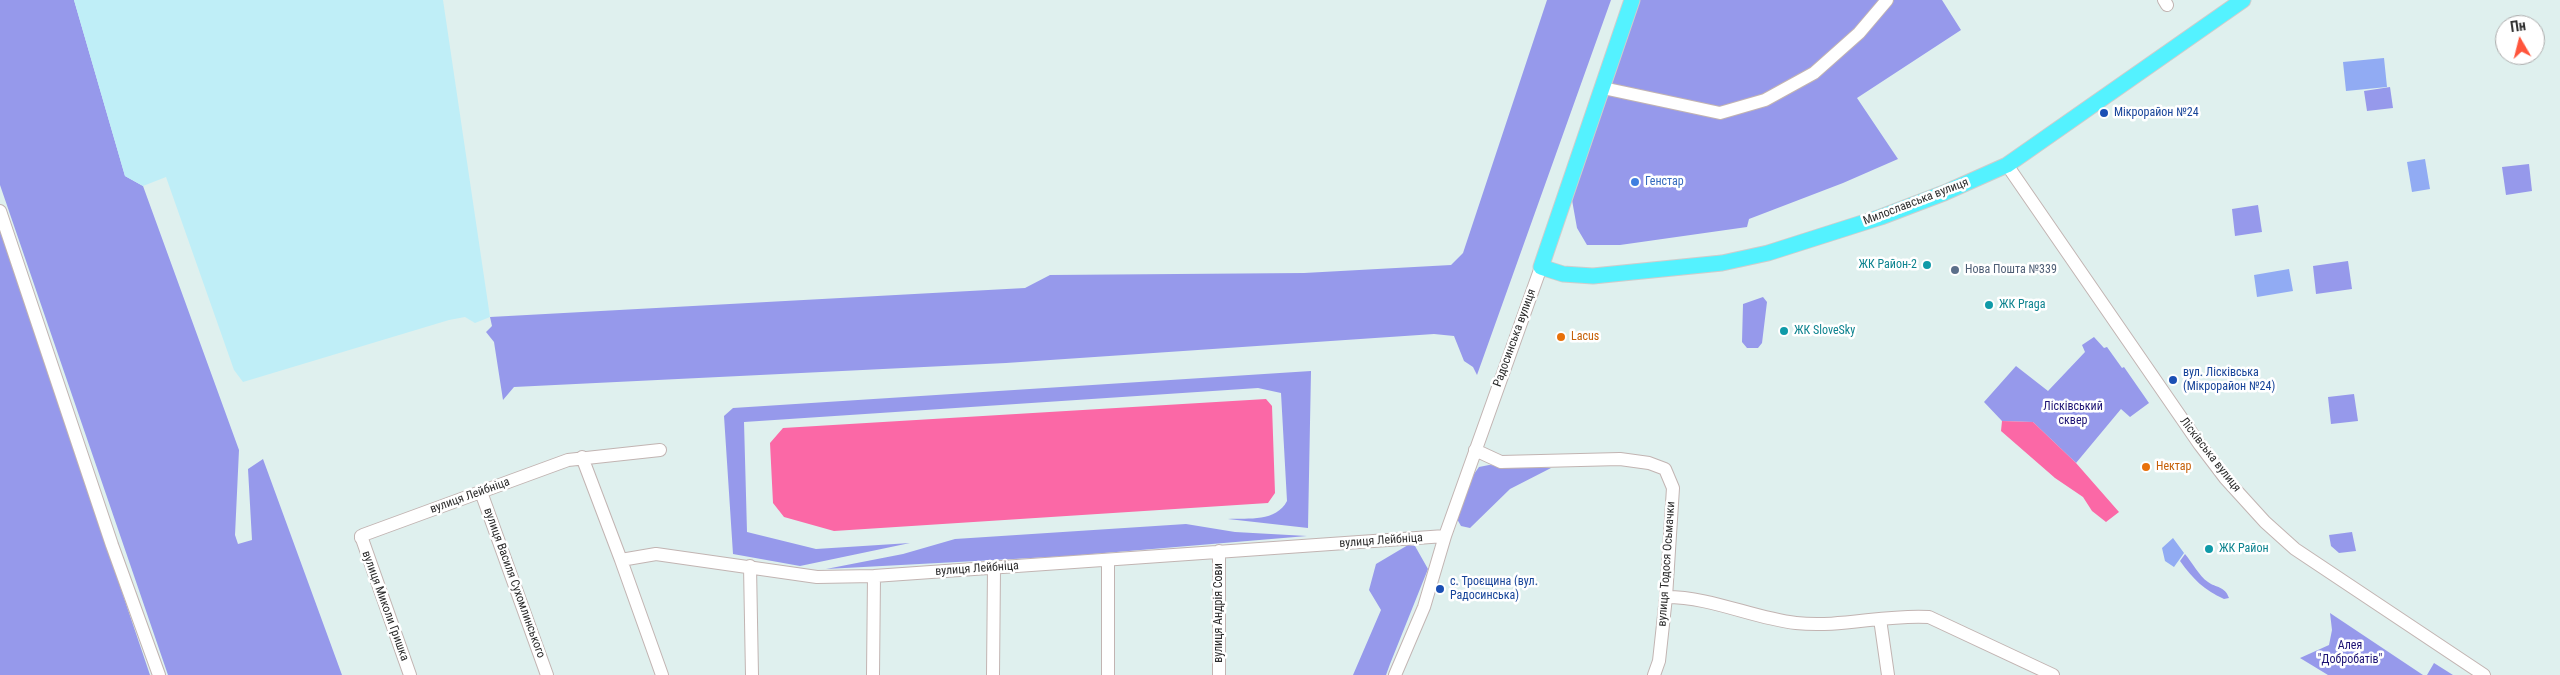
<!DOCTYPE html>
<html>
<head>
<meta charset="utf-8">
<style>
  body { margin:0 }
  #map { position:relative; width:2560px; height:675px; overflow:hidden; background:#dff0ee; font-family:"Roboto Condensed",sans-serif }
  canvas { display:block }
  .north { position:absolute; left:2495px; top:15px; width:50px; height:50px; box-sizing:border-box; background:#fff; border:1px solid #ababab; border-radius:50%; rotate:352deg; font-size:14px; font-weight:700; line-height:20px; text-align:center; color:#2d2d2d }
  .north::after { content:''; display:block; margin:auto; width:18px; height:22px; background:#ff553c; clip-path:polygon(50% 0,100% 100%,50% 72%,0 100%) }
</style>
</head>
<body>
<div id="map">
<canvas width="2560" height="675"></canvas>
<div class="north">Пн</div>
</div>
<script>
const g = document.querySelector('canvas').getContext('2d');
g.lineJoin = 'round';
function fill(path, color) { g.fillStyle = color; g.fill(path, 'evenodd'); }
function stroke(path, color, width, dash) { g.strokeStyle = color; g.lineWidth = width; g.lineCap = dash ? 'butt' : 'round'; g.setLineDash(dash || []); g.stroke(path); }
function label(font, color, halo, rows, align = 'center') {
  g.font = font + ' "Roboto Condensed",sans-serif'; g.lineWidth = 5; g.setLineDash([]); g.textBaseline = 'middle'; g.strokeStyle = halo; g.fillStyle = color; for (const [text, x, y, turn = 0] of rows) {
    g.save(); g.translate(x, y); g.rotate((+turn || 0) * Math.PI / 180); g.textAlign = isNaN(turn) ? turn : align; if (halo) g.strokeText(text, 0, 0); g.fillText(text, 0, 0); g.restore();
  }
}
fill(new Path2D(`
  M0,0H74L125,176L143,186L239,450L235,535L238,544L252,540L248,469L263,459L342,675H168L0,185Z
  M1547,0H1611L1477,375L1473,367L1464,361L1454,336L1434,334L1006,363L514,387L503,400L494,342L486,332L492,326L490,317L1025,288L1050,275L1304,273L1451,265L1463,253Z
  M1640,0H1942L1961,30L1857,98L1898,159L1843,183L1749,219L1747,227L1620,245H1587L1577,228L1572,200Z
  M2390,87L2393,108L2367,111L2364,91Z
  M2529,164L2532,191L2506,195L2502,167Z
  M2258,205L2262,232L2235,236L2232,209Z
  M0,230L150,675H0Z
  M2348,261L2352,289L2316,294L2313,266Z
  M1763,297L1767,302L1762,343L1758,348H1747L1742,342L1743,304Z
  M2094,337L2104,348L2107,347L2122,368L2124,367L2149,403L2130,417L2121,409L2076,463L2033,422L2002,421L1984,402L2016,366L2048,391L2085,352L2082,345Z
  M1311,371L1308,528L1228,519C1249,518 1276,522 1287,501L1281,393L1258,388L744,422L747,532L816,549L910,543L800,566L733,554L724,416L733,408Z
  M2354,394L2358,421L2331,424L2328,397Z
  M1489,465L1551,468L1510,489L1470,528L1461,526L1457,519L1474,474L1479,467Z
  M1186,524L1235,532L1307,536L1069,556L826,569L903,554L955,539Z
  M2352,532L2356,551L2339,553L2331,546L2329,535Z
  M1408,545L1415,546L1428,569L1390,664L1386,675H1353L1381,610L1369,590L1376,564Z
  M2185,554C2192,562 2199,576 2208,582C2216,588 2225,586 2229,598L2224,599C2204,590 2193,579 2180,561Z
  M2330,613L2423,675H2328L2300,658L2329,645L2332,630Z
  M2434,663L2453,675H2427Z`), '#9699eb');
fill(new Path2D(`
  M74,0H443L490,317L475,323L465,317L449,320L243,382L234,370L166,177L143,186L125,176Z`), '#bfeef7');
fill(new Path2D(`
  M2384,58L2387,87L2346,91L2343,62Z
  M2425,159L2430,189L2412,192L2407,162Z
  M2289,269L2293,291L2257,297L2254,275Z
  M2173,538L2184,553L2174,567L2165,561L2162,548Z`), '#91abf3');
fill(new Path2D(`
  M1266,399L1272,406L1275,493L1268,503L834,531L784,517L773,503L770,443L783,428Z
  M2002,421L2033,422L2076,463L2119,512L2106,522L2092,511L2083,497L2055,478L2001,431Z`), '#fb68a6');
const minor = new Path2D(`
  M2164,0L2167,5
  M1603,88L1720,113L1765,100L1814,73L1859,33L1887,0
  M2007,165L2200,445L2225,478L2265,522L2295,549L2484,675
  M0,211L112,545L159,675
  M1475,450L1501,462L1620,459L1649,463L1665,469L1673,488L1666,597L1659,661L1654,675
  M582,457L621,560L656,554L817,577L874,576L1445,536
  M481,492L547,675
  M361,536L410,675
  M361,538L363,535L568,460L660,450
  M1219,551V675
  M621,560L662,675
  M1108,560V675
  M750,566L752,675
  M1666,597C1712,597 1752,618 1796,623C1841,628 1885,614 1929,617L2053,675
  M1880,619L1888,675
  M873,675L874,576
  M993,675L994,569
  M1395,675L1424,607L1445,536L1541,267`);
const major = new Path2D(`
  M1632,0L1541,267L1563,274L1593,276L1722,263L1768,253L1881,217L1944,193L2007,165L2243,0`);
stroke(minor, '#c2b4b2', 14);
stroke(major, '#cdcdcd', 17);
stroke(minor, '#fff', 12);
stroke(major, '#54f2ff', 15);
for (const [x, y, r, color] of [
  [2104,113,5,"#1a4fb4"],
  [1635,182,5,"#3f7fe0"],
  [1927,265,5,"#0f9aa8"],
  [1955,270,5,"#5c6f8a"],
  [1989,305,5,"#0f9aa8"],
  [1784,331,5,"#0f9aa8"],
  [1561,337,5,"#e8710a"],
  [2173,380,5,"#1a4fb4"],
  [2146,467,5,"#e8710a"],
  [2209,549,5,"#0f9aa8"],
  [1440,589,5,"#1a4fb4"]
]) { const dot = new Path2D(); dot.arc(x, y, r, 0, 2 * Math.PI); g.fillStyle = color; g.fill(dot); stroke(dot, '#fff', 2); }
label('12px', '#164399', '#fff', [
  ["Мікрорайон №24",2114,113],
  ["вул. Лісківська",2183,373],
  ["(Мікрорайон №24)",2183,387],
  ["с. Троєщина (вул.",1450,582],
  ["Радосинська)",1450,596]
], 'left');
label('12px', '#366cbe', '#fff', [
  ["Генстар",1645,182]
], 'left');
label('12px', '#2d2d2d', '#fff', [
  ["Милославська вулиця",1916,202,-21],
  ["Радосинська вулиця",1515,338,-70],
  ["Лісківська вулиця",2210,455,52],
  ["вулиця Лейбніца",470,496,-20],
  ["вулиця Лейбніца",1381,541,-4],
  ["вулиця Тодося Осьмачки",1667,564,-86],
  ["вулиця Лейбніца",977,569,-4],
  ["вулиця Василя Сухомлинського",514,583,70],
  ["вулиця Миколи Гришка",385,606,70],
  ["вулиця Андрія Сови",1219,613,-90]
]);
label('12px', '#0d838f', '#fff', [
  ["ЖК Район-2",1917,265,"right"],
  ["ЖК Praga",1999,305],
  ["ЖК SloveSky",1794,331],
  ["ЖК Район",2219,549]
], 'left');
label('12px', '#4e5e75', '#fff', [
  ["Нова Пошта №339",1965,270]
], 'left');
label('12px', '#c56008', '#fff', [
  ["Lacus",1571,337],
  ["Нектар",2156,467]
], 'left');
label('12px', '#1d1374', '#fff', [
  ["Лісківський",2073,407],
  ["сквер",2073,421],
  ["Алея",2350,646],
  ["\"Добробатів\"",2350,660]
]);
</script>
</body>
</html>
